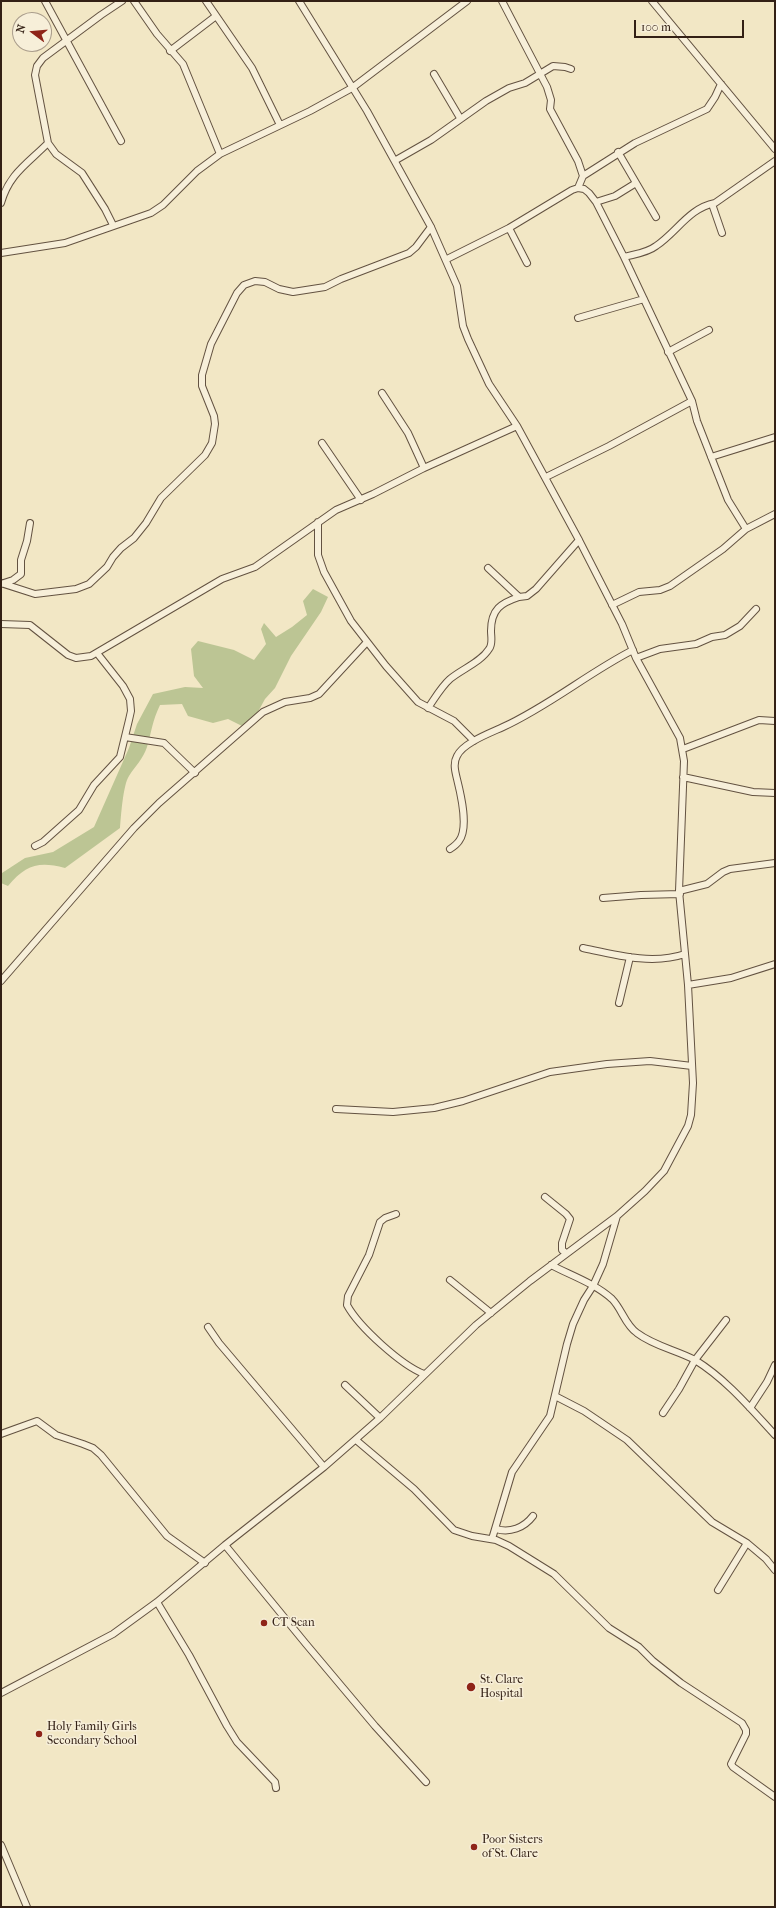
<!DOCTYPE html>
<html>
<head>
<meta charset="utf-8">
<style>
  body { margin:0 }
  #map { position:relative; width:776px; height:1908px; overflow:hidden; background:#f2e7c5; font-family:"IM FELL French Canon",serif }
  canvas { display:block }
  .frame { position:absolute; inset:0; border:2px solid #332015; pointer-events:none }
  .north { position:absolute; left:12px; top:12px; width:40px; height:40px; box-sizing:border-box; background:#f7efd9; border:1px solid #a99c8b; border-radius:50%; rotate:286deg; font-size:11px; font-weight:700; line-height:16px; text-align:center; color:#332015 }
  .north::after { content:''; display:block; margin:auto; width:14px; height:18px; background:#8f2418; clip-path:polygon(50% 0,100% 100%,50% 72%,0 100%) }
  .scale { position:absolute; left:634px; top:20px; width:110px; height:18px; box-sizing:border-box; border:2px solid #332015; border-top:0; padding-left:5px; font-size:12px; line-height:14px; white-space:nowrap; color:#332015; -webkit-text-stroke:3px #f7efd9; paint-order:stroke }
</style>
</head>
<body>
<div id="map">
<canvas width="776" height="1908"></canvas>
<div class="frame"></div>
<div class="north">N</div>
<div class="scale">100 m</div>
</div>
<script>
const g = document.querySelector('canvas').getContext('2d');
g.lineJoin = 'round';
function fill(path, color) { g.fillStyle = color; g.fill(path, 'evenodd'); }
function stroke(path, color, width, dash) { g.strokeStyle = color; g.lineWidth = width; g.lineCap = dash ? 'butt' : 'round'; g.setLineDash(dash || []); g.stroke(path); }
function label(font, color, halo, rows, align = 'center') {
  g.font = font + ' "IM FELL French Canon",serif'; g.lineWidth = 3; g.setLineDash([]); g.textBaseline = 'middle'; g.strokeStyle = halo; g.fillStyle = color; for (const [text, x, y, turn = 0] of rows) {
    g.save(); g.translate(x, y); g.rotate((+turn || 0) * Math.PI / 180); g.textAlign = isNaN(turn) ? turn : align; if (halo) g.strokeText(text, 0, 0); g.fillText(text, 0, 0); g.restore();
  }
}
fill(new Path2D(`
  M313,589L328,597L321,612L291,656L275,688L265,699L254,719L244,727L228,719L213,723L188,716L182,704L160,705C152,722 152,730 147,747C143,759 136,765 129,776C123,785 121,816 120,828L65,868C38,861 26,865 8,886L1,883L2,873L25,858L53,852L94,827L129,748L137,724L153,694L185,687L203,688L194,676L191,649L198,641L234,650L254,660L266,644L261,629L264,623L276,637L292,627L307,615L303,601Z`), '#bcc594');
const minor = new Path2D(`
  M45,1L121,141
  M134,1L157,34L183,64L220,154
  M206,1L252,68L280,125
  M502,1L547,87L551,100L550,109L578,161L583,176
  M652,1L775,149
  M170,51L216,16
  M434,74L460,118
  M618,152L656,217
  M396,160L431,140L486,101L509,88L525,83L553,66L565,67L571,69
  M578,188L583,176L635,143L707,109L715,97L721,84
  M596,202L615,196L636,183
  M1,203C9,174 27,164 48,143
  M712,204L722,233
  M113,225L105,209L82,173L56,154L48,143L35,75L37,66L43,58L101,15L122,1
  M509,228L527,263
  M1,253L65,243L151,213L163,205L197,171L220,154L310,111L352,88L467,1
  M624,257C635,254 647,253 656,246C677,232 689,208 715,203L775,161
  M447,259L509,228L572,190L578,188L584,189L589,193L596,202L624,257L692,401L697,421L728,500L746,529
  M578,318L644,299
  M668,352L709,330
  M382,393L408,433L424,468
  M322,443L361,500
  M711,457L775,437
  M546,477L609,446L692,401
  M318,522V555L324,572L351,621L386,666L418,702L454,721L474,741
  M488,568L519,597L527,596L536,589L579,540
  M1,583L35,594L76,589L89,584L107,567L113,557L121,548L134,538L146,523L161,498L205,455L212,443L215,424L214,416L202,386V375L211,344L237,293L244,285L255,281L265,282L279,289L293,292L325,287L341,279L409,253L416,247L431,227
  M1,584L13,580L21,574V560L27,541L30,523
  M612,605L639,592L660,590L670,586L723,549L746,529L775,514
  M1,624L30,625L68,655L76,658L91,656L222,579L255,567L336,510L373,494L424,468L517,426
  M636,658L660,649L696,644L712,637L725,635L740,626L756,609
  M428,708C435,698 441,687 450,679C462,669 481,662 489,649C493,644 491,637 491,631C491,609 501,603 519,597
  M125,737L164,743L195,773
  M683,749L759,720L775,721
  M683,777L753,792L775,793
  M35,846L43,842L79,810L94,785L120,757L129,720L131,711L130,699L123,686L97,653
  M450,849C453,847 457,844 459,841C469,828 461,795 457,779C455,771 453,763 457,756C463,743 490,733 503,727C549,706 588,673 633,650
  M679,891L707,884L723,872L730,869L775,863
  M603,898L641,895L680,894
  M583,948C616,955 652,965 685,954
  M1,981L134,828L159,803L263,712L285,702L310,698L319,694L367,642
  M688,985L731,978L775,964
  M619,1003L630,957
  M336,1109L393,1112L434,1108L463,1101L550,1072L607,1064L650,1061L692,1066
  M545,1197L566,1214L570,1219L562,1243V1250L566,1253
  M396,1214L385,1218L380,1222L369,1255L348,1296L347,1305C359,1327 401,1365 424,1374
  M551,1265C570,1275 596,1284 612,1299C622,1309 625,1325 637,1333C654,1346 676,1350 695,1360C726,1379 751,1409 775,1435
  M450,1280L491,1313
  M208,1327L219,1343L324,1467
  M345,1385L380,1418
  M555,1396L584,1411L627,1440L712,1522L747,1543L766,1559L775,1570
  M750,1408L767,1382L775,1365
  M663,1413L679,1389L695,1360L726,1320
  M1,1434L37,1421L56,1435L83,1444L93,1448L101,1455L167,1536L205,1563
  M356,1440L414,1489L454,1530L472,1536L496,1540L509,1546L554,1574L609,1628L639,1647L653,1661L681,1683L742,1723L746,1730V1734L731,1764L733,1767L775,1797
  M496,1529C510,1533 524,1528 533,1516
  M492,1539L512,1472L550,1416L567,1344L573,1324L584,1300L593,1286L603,1264L617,1216
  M225,1545L306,1644L375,1726L426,1782
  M718,1590L747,1543
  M157,1602L189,1655L227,1726L237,1742L275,1782L276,1788
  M1,1693L113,1634L157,1602L225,1545L324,1467L380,1418L476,1325L530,1281L617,1216L645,1191L664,1171L688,1126L691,1115L693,1083L688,985L679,891L684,761L680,738L636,658L622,624L579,540L517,426L489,384L468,339L463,326L457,286L431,227L367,111L299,1
  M1,1845L27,1907`);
stroke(minor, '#635241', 8);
stroke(minor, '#f7efd9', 6);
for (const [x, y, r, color] of [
  [264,1623,4,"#8f2418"],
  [471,1687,5,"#8f2418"],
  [39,1734,4,"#8f2418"],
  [474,1847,4,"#8f2418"]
]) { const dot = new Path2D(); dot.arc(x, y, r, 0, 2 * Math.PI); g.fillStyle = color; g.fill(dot); stroke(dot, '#f7efd9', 1.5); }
label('12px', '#332015', '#f7efd9', [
  ["CT Scan",272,1623],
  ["St. Clare",480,1680],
  ["Hospital",480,1694],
  ["Holy Family Girls",47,1727],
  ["Secondary School",47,1741],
  ["Poor Sisters",482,1840],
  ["of St. Clare",482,1854]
], 'left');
</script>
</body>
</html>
